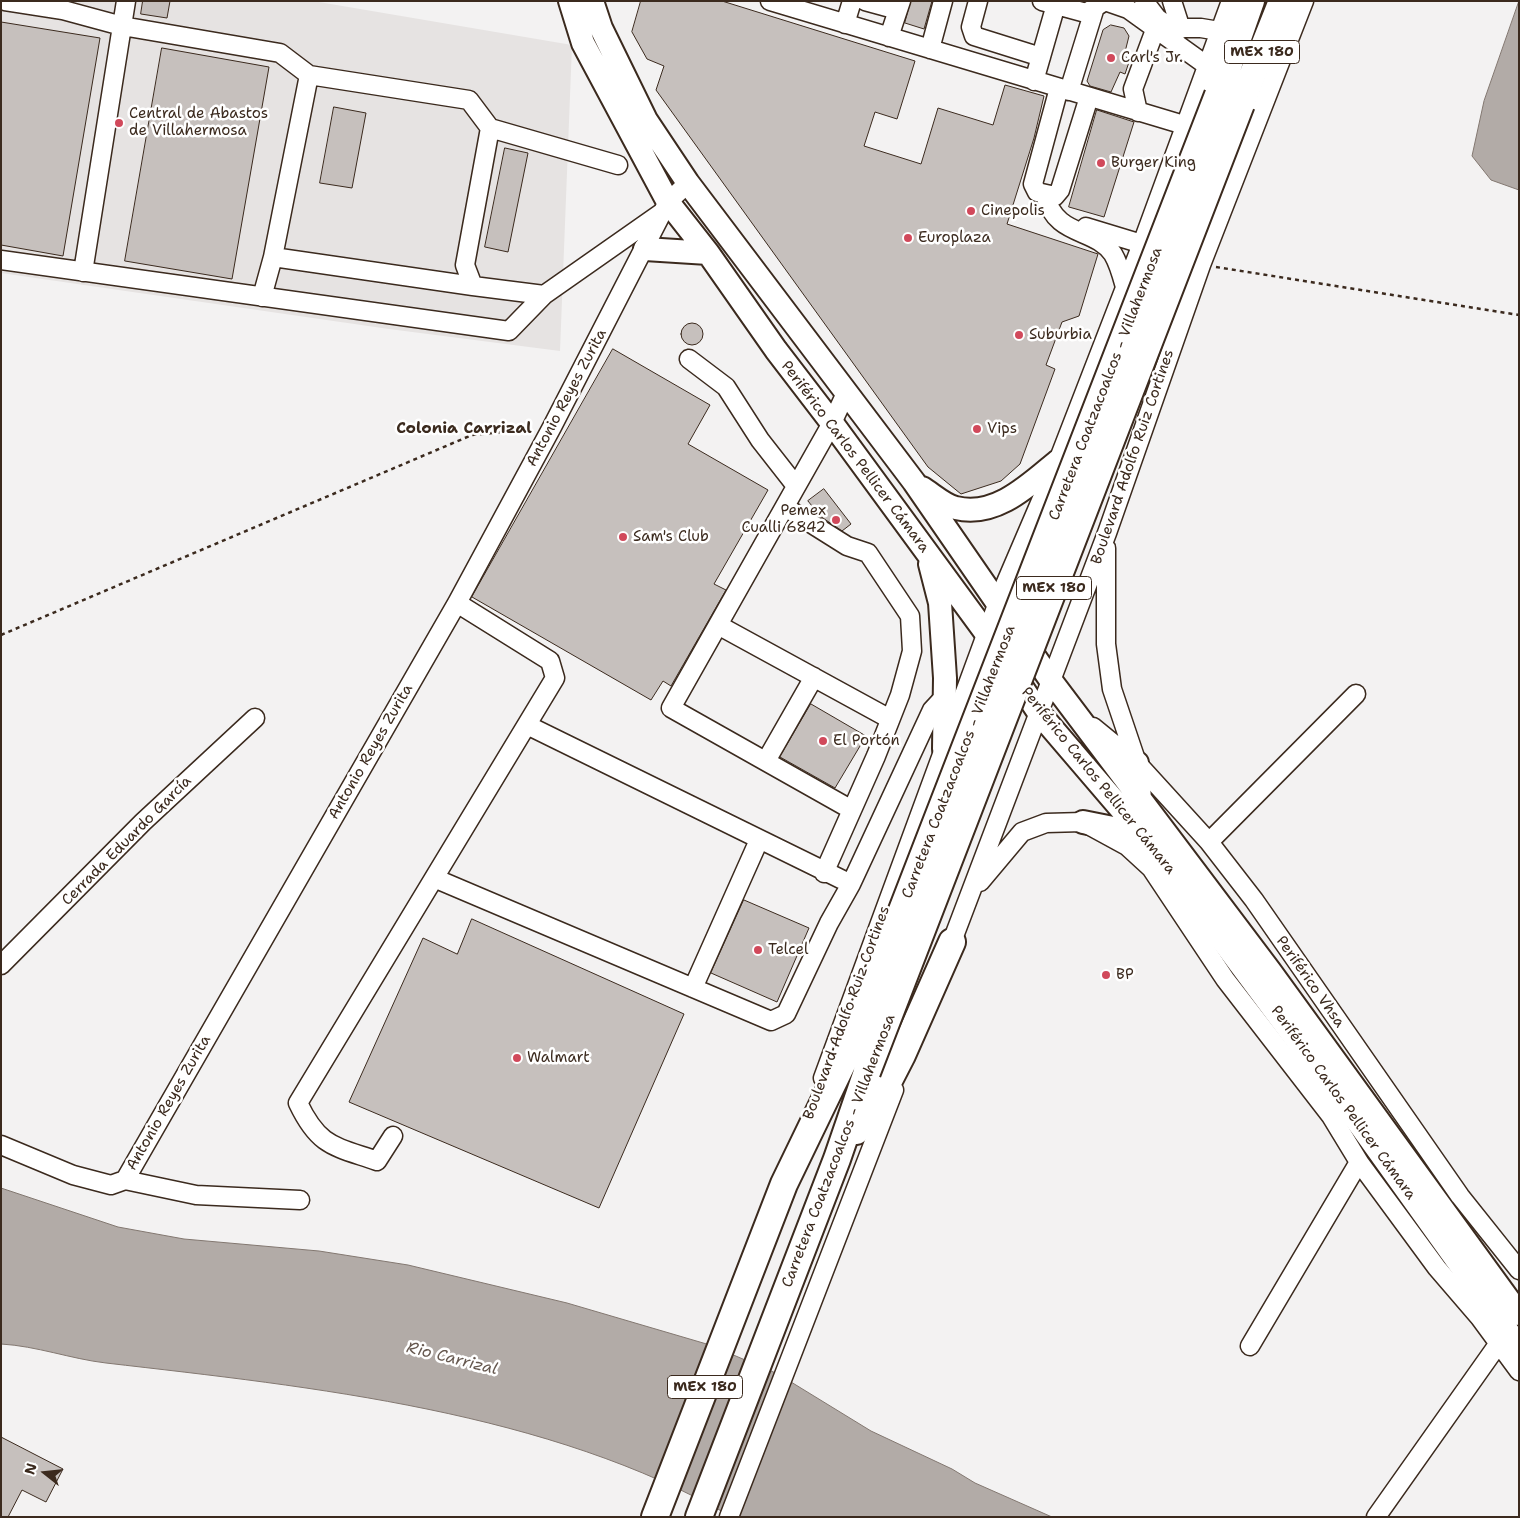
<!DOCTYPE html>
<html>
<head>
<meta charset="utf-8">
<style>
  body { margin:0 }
  #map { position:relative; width:1520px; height:1518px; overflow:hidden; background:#f3f2f2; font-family:"Shantell Sans",sans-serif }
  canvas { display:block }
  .frame { position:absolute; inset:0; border:2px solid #3b2a1e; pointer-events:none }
  .north { position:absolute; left:20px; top:1448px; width:50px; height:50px; -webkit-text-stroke:4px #fff; paint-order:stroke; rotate:286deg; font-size:14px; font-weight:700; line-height:20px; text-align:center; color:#3b2a1e }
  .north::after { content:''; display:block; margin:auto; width:18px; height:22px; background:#3b2a1e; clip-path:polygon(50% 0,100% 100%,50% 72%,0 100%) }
</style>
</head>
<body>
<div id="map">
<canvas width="1520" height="1518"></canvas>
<div class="frame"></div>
<div class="north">N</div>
</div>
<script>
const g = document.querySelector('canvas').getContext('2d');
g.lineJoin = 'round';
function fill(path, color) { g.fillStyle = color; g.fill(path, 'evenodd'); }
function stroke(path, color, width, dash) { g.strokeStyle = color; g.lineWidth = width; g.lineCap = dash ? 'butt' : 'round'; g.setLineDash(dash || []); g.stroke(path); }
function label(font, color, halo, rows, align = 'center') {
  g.font = font + ' "Shantell Sans",sans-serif'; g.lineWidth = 5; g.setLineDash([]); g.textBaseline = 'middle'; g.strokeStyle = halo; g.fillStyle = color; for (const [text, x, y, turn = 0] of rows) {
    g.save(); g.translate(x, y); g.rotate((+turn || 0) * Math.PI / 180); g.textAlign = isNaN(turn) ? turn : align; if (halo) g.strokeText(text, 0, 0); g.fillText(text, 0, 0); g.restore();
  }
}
fill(new Path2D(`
  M1,1H313L572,45L560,351L389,329L1,273Z`), '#e6e3e2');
const water = new Path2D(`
  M1519,1V190L1491,180L1472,156L1484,101Z
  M1,1188L118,1227L184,1239L319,1251L408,1265L567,1303L710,1345L778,1374L871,1431L952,1469L975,1483L1052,1517H732C549,1411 313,1387 106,1363C71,1359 37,1346 1,1344Z`);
fill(water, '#b2aba7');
stroke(water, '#827770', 1);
const building = new Path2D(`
  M143,1H170L167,18L141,14Z
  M641,1H722L915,61L897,119L875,112L864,146L921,164L938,108L993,125L1005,85L1044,96L1034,138L1007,224L1098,254L1079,316L1062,322L1046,365L1055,369L1020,464L1001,481L961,494L928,467L656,90L664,66L647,59L632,32Z
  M911,1H932L924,29L905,23Z
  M1,22L100,38L63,256L1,245Z
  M1111,25L1124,28L1129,36L1124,56L1130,59L1125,74L1120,72L1111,92L1090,86L1087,81L1103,30Z
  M162,48L269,67L232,279L125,261Z
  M334,107L366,113L352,188L320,183Z
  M1097,110L1134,122L1104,217L1069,207Z
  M505,148L528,153L508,252L485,247Z
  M681 334a11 11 0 1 1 22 0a11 11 0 1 1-22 0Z
  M613,349L710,405L688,444L768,490L714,584L726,590L671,686L663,681L651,700L472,597Z
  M824,489L851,524L842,531L820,516L808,501Z
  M811,704L866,736L835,788L780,757Z
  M744,900L809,928L777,1002L711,973Z
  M472,919L684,1014L599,1208L349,1102L423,938L457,954Z
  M1,1437L63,1469L46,1502L22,1490L8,1517H1Z`);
fill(building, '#c6c0bd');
stroke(building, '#3b2a1e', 1);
const minor = new Path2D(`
  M5,1L63,10L122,26L83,272
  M126,1L122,26L280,53L309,75L469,100L490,128L618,165
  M770,1L1184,125
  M865,1L898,10
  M978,1L971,27L974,36L1041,57
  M1042,1L1086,13L1105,1L1128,9L1206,65
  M1144,1L1157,18L1171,28H1201L1219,31
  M1172,1L1181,29
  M845,24L852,1
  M889,37L901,1
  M930,49L943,1
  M1034,81L1057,1
  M1059,88L1033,184L1037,192L1055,196L1060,190L1089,97
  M1069,91L1096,4
  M1138,112L1133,89L1155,30
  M490,128L465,265L473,286L544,295
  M1045,195C1056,238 1094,227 1113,254C1119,264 1122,276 1125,287
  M1086,227L1142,244
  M273,257L309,75
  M1,260L509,331L544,295L661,213
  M262,297L273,257L473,286
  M689,359L726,387L760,440L796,486
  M846,393L832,423L671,708L852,810
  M785,507L847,546L868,553L910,616L912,651L900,695L876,756L824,873
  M1106,548V644L1112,689L1137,763
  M718,625L890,719
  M527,725L851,884
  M1093,727L1137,763L1209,842L1254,900L1460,1196L1519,1270
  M766,761L814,677
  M1209,842L1356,694
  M434,878L771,1021L786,1014L829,923L851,884L932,710L945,696
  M980,882L1022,832L1046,823L1083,822L1127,846L1151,868L1225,979L1331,1116L1359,1162L1437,1268L1480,1318L1519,1371
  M948,952L1107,533L1201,265L1304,1
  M1,965L143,822L255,718
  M693,988L759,840
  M823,1078L1001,594L1058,461L1142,244L1231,1
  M393,1136L377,1161C334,1146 319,1147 298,1103L555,678L550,661L457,603
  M1,1145L73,1175L111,1185L125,1180L457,603L552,427L662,213L668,202L688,183
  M125,1180L196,1195L300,1200
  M1250,1346L1359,1162
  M729,1517L894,1090
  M1376,1517L1499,1343`);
const major = new Path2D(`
  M570,1L583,43L668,202L708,253L776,350L832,423L986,633L1039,713L1146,838L1362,1128L1519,1347
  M592,1L601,28L646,120L688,183L914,482L1052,682L1270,971L1519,1314
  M645,249L708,253
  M922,488C932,494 945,506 956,508C996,518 1030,484 1058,461
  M930,564L940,603L945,678L944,749
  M1137,763L1140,799
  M1083,822L1123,830L1145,844`);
const highway = new Path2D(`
  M1218,95L1251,1
  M1241,104L1282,1
  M856,1131L883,1092L902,1055L952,942
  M655,1517L784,1184L844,1060
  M699,1517L837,1159L867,1072`);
stroke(minor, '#3b2a1e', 21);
stroke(major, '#3b2a1e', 26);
stroke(highway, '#3b2a1e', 30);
stroke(new Path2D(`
  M1216,267L1519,315
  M1,635L472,435L533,429`), '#3b2a1e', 2.5, [4, 4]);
stroke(minor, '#fff', 18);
stroke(major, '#fff', 22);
stroke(highway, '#fff', 26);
const highwayBridge = new Path2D(`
  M844,1060L1218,95
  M867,1072L1241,104`);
stroke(highwayBridge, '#3b2a1e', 30, []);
stroke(highwayBridge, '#fff', 26);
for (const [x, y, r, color] of [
  [1111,58,5,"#d1495b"],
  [119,123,5,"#d1495b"],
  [1101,163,5,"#d1495b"],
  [971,211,5,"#d1495b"],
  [908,238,5,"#d1495b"],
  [1019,335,5,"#d1495b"],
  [977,429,5,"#d1495b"],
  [836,520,5,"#d1495b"],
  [623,537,5,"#d1495b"],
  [823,741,5,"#d1495b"],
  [758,950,5,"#d1495b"],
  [1106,975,5,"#d1495b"],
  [517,1058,5,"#d1495b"]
]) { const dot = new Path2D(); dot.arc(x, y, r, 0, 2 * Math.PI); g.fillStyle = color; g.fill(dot); stroke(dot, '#fff', 2); }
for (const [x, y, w] of [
  [1262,52,75],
  [1054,588,75],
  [705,1387,75]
]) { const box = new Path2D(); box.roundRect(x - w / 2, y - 11.5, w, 23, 4); g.fillStyle = '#fff'; g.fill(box); stroke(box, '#3b2a1e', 1); }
label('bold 14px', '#3b2a1e', null, [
  ["MEX 180",1262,52],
  ["MEX 180",1054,588],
  ["MEX 180",705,1387]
]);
label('15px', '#3b2a1e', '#fff', [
  ["Carl's Jr.",1121,58],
  ["Central de Abastos",129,114],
  ["de Villahermosa",129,131],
  ["Burger King",1111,163],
  ["Cinepolis",981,211],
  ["Europlaza",918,238],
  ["Suburbia",1029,335],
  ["Vips",987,429],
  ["Pemex",826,511,"right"],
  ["Cualli 6842",826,528,"right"],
  ["Sam's Club",633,537],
  ["El Portón",833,741],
  ["Telcel",768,950],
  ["BP",1116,975],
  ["Walmart",527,1058]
], 'left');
label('15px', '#3b2a1e', '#fff', [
  ["Carretera Coatzacoalcos - Villahermosa",1106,384,-69],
  ["Antonio Reyes Zurita",567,398,-62],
  ["Periférico Carlos Pellicer Cámara",855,457,53],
  ["Boulevard Adolfo Ruiz Cortines",1133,457,-71],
  ["Antonio Reyes Zurita",371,752,-60],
  ["Carretera Coatzacoalcos - Villahermosa",959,762,-69],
  ["Periférico Carlos Pellicer Cámara",1098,781,51],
  ["Cerrada Eduardo García",127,841,-45],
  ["Periférico Vhsa",1310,982,55],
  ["Boulevard Adolfo Ruiz Cortines",847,1013,-70],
  ["Antonio Reyes Zurita",169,1103,-60],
  ["Periférico Carlos Pellicer Cámara",1343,1103,54],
  ["Carretera Coatzacoalcos - Villahermosa",839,1151,-69]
]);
label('bold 16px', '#3b2a1e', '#fff', [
  ["Colonia Carrizal",464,429]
]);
label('italic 16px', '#65574e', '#fff', [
  ["Rio Carrizal",452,1359,14]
]);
</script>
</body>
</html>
